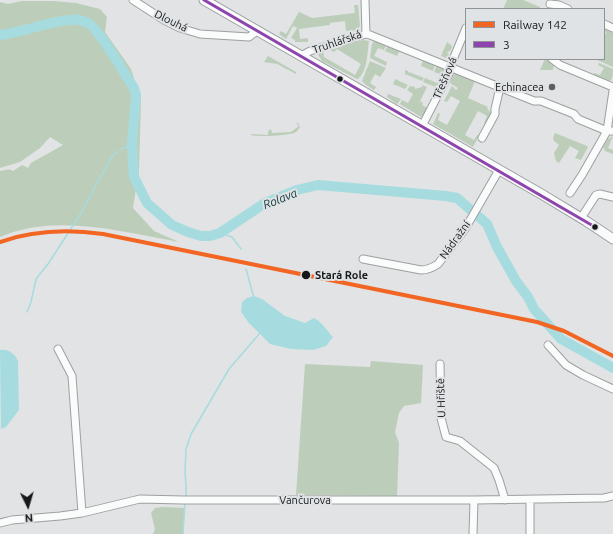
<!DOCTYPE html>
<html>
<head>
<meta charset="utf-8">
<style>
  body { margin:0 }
  #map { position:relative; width:613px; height:534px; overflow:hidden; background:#e1e3e4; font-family:Ubuntu,sans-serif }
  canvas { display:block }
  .legend { position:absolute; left:465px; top:8px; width:140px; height:52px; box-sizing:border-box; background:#e0e3e5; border:1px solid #909293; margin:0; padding:5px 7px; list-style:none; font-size:12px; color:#171819 }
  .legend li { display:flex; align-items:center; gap:8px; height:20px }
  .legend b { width:20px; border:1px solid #909293 }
  .north { position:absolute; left:8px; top:486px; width:40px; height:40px; -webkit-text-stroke:3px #e0e3e5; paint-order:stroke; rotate:175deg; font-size:11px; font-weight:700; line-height:16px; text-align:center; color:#171819 }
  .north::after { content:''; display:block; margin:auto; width:14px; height:18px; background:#171819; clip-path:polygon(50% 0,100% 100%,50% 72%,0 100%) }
</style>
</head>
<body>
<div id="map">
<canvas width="613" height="534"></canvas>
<ul class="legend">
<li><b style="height:5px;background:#f26522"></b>Railway 142</li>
<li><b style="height:5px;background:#8e44ad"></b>3</li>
</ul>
<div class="north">N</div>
</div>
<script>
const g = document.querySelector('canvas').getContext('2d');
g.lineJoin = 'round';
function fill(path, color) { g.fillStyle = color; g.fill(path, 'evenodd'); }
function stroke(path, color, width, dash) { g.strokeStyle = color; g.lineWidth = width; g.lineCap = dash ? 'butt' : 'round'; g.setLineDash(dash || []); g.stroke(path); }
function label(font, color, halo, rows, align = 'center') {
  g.font = font + ' Ubuntu,sans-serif'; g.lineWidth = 4; g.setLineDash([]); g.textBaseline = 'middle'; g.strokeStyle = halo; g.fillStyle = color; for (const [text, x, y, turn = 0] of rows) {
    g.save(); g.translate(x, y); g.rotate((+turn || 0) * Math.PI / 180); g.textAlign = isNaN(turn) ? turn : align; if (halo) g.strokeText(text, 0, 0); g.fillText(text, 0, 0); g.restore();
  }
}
fill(new Path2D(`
  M507,0H523L540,7V9H503Z
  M22,1H53L76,3L100,9L107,17L105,32L131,69L141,101L139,170L133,208L154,231L179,242C121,232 57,213 0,237V171C6,170 8,168 13,171L22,165L28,168L31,163L63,145L50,137L40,148L20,162L0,168V2L8,4Z
  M354,5H358L360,26C357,31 351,31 346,31L345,21L330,23V25L299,29L300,39L308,38V42H295V40L291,38L297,28L293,26L286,39L279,34L281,31L286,34L299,12L312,18L355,13Z
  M604,26L613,30V67L595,59H604V38L606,32L604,31Z
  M363,40L369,41C367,53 368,70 358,79H357L322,61L317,53L322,51H323L324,57L355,75L361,64L337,49L334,52L328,49Z
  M374,41H375L386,45L384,50L378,48L374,56L387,62L386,66L370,58L372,44Z
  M447,42L451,45L452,47L450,51L447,52L449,55L446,58L441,56Z
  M388,45L400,50L397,56L385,51Z
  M268,56L296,72V74L277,64L264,62Z
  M545,59H550L554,65L553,70H540Z
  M423,60L435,65L433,71L421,66Z
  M370,61L386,68L380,77L375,74L370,83L376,87L374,90L366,85L362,81Z
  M599,63L613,69C613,75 613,79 609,82L592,77L594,73L600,75L604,68L598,65Z
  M437,65L443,69L445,72L438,88L423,82L425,78L437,83L440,74L434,72Z
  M405,70L408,71V73L409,72L424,78L422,81L405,74Z
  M457,73L475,81L468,98L488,107L487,108L490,112L492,110L486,125L484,123L487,116L478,111L465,135L474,140L477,135L479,136L473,147L433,124L438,113L440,114L438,120L447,125L460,101L451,96L447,102L444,101L452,86L456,90L458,88L450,83L453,76Z
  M395,79L408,85L405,89L393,84Z
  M422,85L427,87L420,101L423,103L422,105L428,108L423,115L421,117L400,104L402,100L408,103L413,94L407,90L410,86L415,87V89L422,87Z
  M388,94L401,99L398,103L397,104L387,97Z
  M296,123H298L300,127C298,130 298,130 296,132C289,136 258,137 251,135V134L268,135V131L271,129L272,133L291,132L299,126Z
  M555,133L587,146L588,147L581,160L575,158L579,151L570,146L559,163L556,161L554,153L559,145L554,141L553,138Z
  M613,136L608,148L613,150V154L605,151L603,147L608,139Z
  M371,361L423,365L421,403L404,406L399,413L395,432L399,443L397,496L296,495L305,364L370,367Z
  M163,507L185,508L183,534H153L155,529L151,513L155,508Z`), '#bcceba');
fill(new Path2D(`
  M254,296L262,299L285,316L305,323L314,318C322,322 327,331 333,337L326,346L313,350L291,349L270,344L249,323L241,312L242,302L247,298Z
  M0,350C9,349 14,353 18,361L19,410L6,427L1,429Z`), '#a6dcdf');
stroke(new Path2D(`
  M121,149L132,145
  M220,233L232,237L241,249
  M246,269L254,298
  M27,312L31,302L36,279L48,264L81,213L112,156L118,151
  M186,498V487L185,471L186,449L191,434L229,369L260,333
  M183,534L185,502`), '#a6dcdf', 1.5);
stroke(new Path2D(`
  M0,35C24,32 46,22 70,20C75,19 83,20 88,23C100,30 125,75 134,88L136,95L132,145L134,177L147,203L172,225L188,232L201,236H210L220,233L265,203L297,190L318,185L446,196L457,198L487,224L497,247L516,281L528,297L534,309L561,339L613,368`), '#a6dcdf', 10);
const minor = new Path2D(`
  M133,0L164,20L180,28L200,34L249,37L257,31
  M550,4L559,5L568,9
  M604,24L613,28
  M366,34L370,35L534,101H541L574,114L578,119L607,131H613
  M301,56L310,51L366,34L365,0
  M552,59L560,65L613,87
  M422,126L452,68V62L466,28
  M482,138L495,114V109L500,87
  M570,193L582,175L607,131L613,91
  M581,218L596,195L600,194L613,197
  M363,259L421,270C428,270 432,268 438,264L465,229L499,170
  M548,345L566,365L583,375L613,389
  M58,349L72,376L82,513
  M440,364L441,418L446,437L460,441L494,468L499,480L505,500
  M0,523L12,520L60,516L82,513L140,499L183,500H474L604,498L613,496
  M473,534L474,500
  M530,534V500`);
const major = new Path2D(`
  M204,0L543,195L586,221L613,239`);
stroke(minor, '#9e9fa0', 9);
stroke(major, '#9e9fa0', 11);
stroke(minor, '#fafbfb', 7);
stroke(major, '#fafbfb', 9);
stroke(new Path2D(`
  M204,0L595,227`), '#8e44ad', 3);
stroke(new Path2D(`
  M0,242C34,230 67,229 103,234L537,322L564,331L613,356`), '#f26522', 4);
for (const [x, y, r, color] of [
  [340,79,3.5,"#171819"],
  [552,87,4,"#5e5f60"],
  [595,227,3.5,"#171819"],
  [306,275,5,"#171819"]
]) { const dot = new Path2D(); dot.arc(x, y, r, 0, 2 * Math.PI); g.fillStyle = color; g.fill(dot); stroke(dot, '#e0e3e5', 1.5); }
label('11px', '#171819', '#e0e3e5', [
  ["Dlouhá",171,21,26],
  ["Truhlářská",337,42,-19],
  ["Třešňová",445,78,-67],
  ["Nádražní",455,240,-54],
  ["U Hřiště",441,398,-92],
  ["Vančurova",305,500]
]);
label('11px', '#171819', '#e0e3e5', [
  ["Echinacea",544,87]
], 'right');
label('bold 11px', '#171819', '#e0e3e5', [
  ["Stará Role",315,275]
], 'left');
label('italic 12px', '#123839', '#e0e3e5', [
  ["Rolava",280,199,-22]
]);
</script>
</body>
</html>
